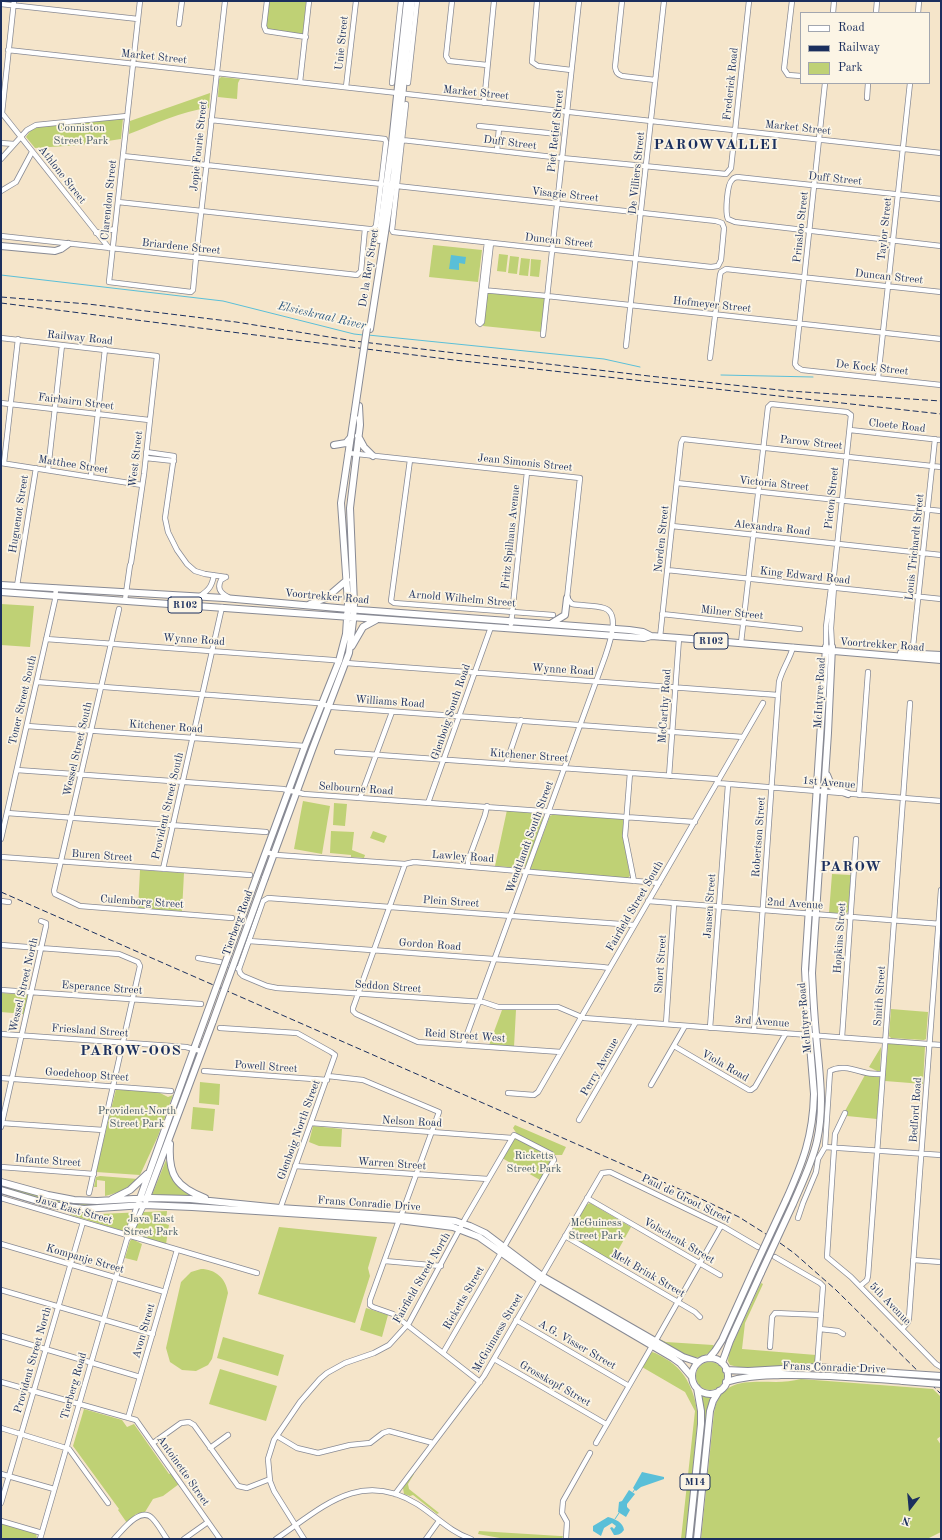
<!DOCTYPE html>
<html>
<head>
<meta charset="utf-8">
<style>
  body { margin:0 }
  #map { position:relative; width:942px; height:1540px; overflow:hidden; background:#f5e5ca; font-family:"Old Standard TT",serif }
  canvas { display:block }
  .frame { position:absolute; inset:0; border:2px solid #1b2f5e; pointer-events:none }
  .legend { position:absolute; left:800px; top:12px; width:130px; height:72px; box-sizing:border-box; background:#fcf5e5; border:1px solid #a2a6af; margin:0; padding:5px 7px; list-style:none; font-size:12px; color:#1b2f5e }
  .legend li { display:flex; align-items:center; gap:8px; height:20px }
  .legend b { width:20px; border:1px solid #a2a6af }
  .north { position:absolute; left:890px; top:1488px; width:40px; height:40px; -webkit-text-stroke:3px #fcf5e5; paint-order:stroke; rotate:196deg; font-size:11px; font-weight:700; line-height:16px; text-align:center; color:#1b2f5e }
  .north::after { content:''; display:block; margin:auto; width:14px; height:18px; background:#1b2f5e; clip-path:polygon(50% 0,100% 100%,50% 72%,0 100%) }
</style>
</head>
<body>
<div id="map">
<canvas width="942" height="1540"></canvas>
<div class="frame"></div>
<ul class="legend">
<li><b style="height:5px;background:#fff"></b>Road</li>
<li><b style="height:5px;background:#1b2f5e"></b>Railway</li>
<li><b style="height:11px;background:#bfd175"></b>Park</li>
</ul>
<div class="north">N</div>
</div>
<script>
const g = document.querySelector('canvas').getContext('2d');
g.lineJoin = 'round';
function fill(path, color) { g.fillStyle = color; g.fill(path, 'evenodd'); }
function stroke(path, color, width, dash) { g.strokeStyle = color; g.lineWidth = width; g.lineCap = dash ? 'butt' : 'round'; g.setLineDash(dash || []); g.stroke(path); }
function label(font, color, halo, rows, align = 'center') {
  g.font = font + ' "Old Standard TT",serif'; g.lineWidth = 3.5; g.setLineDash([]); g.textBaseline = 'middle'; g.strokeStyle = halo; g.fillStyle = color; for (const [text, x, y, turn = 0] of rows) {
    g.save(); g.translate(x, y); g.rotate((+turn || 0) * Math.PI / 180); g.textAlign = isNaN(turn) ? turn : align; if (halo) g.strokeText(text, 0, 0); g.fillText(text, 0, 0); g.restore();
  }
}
fill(new Path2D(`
  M269,1L306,2L303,34L301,35L268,30L266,26Z
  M221,77L240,79L238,83L237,99L218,97L219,79Z
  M210,93L209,108C181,111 155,124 129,134L130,121Z
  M123,118L121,139L81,145L35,148L26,137L31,130L39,127Z
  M433,245L482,250L478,282L429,277Z
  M499,254L508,255L506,272L497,271Z
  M510,256L519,257L517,274L508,273Z
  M521,258L530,259L528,276L519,275Z
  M531,259L541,260L539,277L530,276Z
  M488,293L545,298L542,332L483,326L487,295Z
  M1,604L34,606L30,647L1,645Z
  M303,801L330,806L322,854L294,849Z
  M334,803L347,804L345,826L333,825Z
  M507,810L541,813L543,818L527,865L521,868L495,866Z
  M554,814L623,819V837L630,876L626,879L532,871L530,869L550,816Z
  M331,831L354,832L352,850L365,855L364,858L351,857V855L330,853Z
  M373,831L387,836L384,843L370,838Z
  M140,870L184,873L182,911L138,909Z
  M832,874L851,875L848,911L847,913H829Z
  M1,993L28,995L24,1014L1,1012Z
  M891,1009L928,1012L926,1039L924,1040L891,1038L889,1036Z
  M502,1010H516L514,1047L489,1045Z
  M891,1043L925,1046L923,1084L885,1081L888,1044Z
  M881,1047L880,1071L879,1072L869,1067Z
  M195,1054L196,1058L146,1193V1190Z
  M865,1075L880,1077L877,1119L847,1116L848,1112L845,1111Z
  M200,1082L220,1084L219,1105L199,1103Z
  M116,1089L158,1092L168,1097L173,1095L158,1136L140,1175L96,1172Z
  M193,1107L215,1109L213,1131L191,1129Z
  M515,1125L566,1147L562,1155H555L554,1153L517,1134L513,1128Z
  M313,1126L342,1129L341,1147L319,1146L309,1142Z
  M514,1139H519L550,1155L552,1160L540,1180L502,1158Z
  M166,1160C174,1183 174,1184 194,1197L152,1195Z
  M100,1176L138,1179C128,1188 119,1193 105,1196V1181L97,1180V1187H94L96,1177Z
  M1,1185L58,1201L107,1205C70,1209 36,1198 1,1188Z
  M590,1203L631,1227L612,1261L571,1237V1232L586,1205Z
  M167,1211L166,1224L169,1225L166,1244L71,1215L70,1213L99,1214Z
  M279,1227L377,1237L368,1268L370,1276L355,1323L258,1294Z
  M132,1239L142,1244L137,1261L125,1258L130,1241Z
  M201,1269C215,1269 226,1278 228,1293L212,1359L208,1365L196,1371L182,1370L170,1362L166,1348L181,1282L191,1272Z
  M761,1283L763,1284L745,1323L742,1349L816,1355L814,1365L746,1369L730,1365L728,1361L729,1352Z
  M366,1308L388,1315L382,1337L360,1330Z
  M223,1337L284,1355L278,1376L217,1358Z
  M659,1339L666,1342L713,1345L715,1347C696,1369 678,1352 659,1340Z
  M652,1352C656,1353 661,1356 666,1359C687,1371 695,1393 698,1416L686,1539H681L695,1411L685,1392L642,1367Z
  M696 1376a14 14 0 1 1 28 0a14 14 0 1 1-28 0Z
  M220,1369L277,1386L266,1421L209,1404Z
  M801,1379L933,1389L941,1397V1436L937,1439L941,1445V1532L927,1539H701L714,1413C720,1378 748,1382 776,1382C784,1382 793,1381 801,1379Z
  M701,1394L712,1396L707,1410L700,1478L692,1539L704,1423V1408Z
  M84,1409L122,1420L127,1427L134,1424L169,1474L171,1473L179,1484L163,1496L153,1499L145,1512L136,1514L127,1523L118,1510L119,1509L73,1446Z
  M413,1473L414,1474L408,1484L409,1489L439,1513L437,1514L413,1495L410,1496L404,1494L403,1488Z
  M1,1522L36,1533L37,1539H1Z
  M479,1531L560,1536H563L562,1539H505L478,1534Z`), '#bfd175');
fill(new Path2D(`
  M451,255L466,257L465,264L459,263V270L449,269Z
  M642,1472L664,1477V1479L641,1487L636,1491L633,1488Z
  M629,1490L635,1494L627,1504V1507L630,1510L626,1517L618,1512L619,1502L622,1501Z
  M608,1517C615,1519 623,1522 624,1530C621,1534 619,1535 614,1535L610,1528L612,1527L614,1529L616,1526L612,1523L604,1528L601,1536L593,1531V1526Z`), '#5abfd8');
stroke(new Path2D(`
  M1,275L223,301L354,334L363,335
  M368,335L604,359L640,367
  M721,375L813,377
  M633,1492L635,1489
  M615,1519L619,1513`), '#5abfd8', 1);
const minor = new Path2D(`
  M140,1L109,282L191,292L193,290L196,258L225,1
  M267,1L264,26L266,31L306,37
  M452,1L446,56L449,61L487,65
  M537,1L532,62L538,66L571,70
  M622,1L615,67C616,72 617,74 622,76L655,80
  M792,1L784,69L788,75L801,76
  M1,4L138,19
  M833,13L834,1
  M876,13L877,1
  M918,13L919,1
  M179,24L182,1
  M8,50L941,153
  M300,82L309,1
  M392,83L401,1
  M408,83L417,1
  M825,83L795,364L797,367L802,370L941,385
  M346,87L356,1
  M867,98L868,83
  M484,103L494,1
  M1,112L109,248
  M2,113L14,1
  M479,126L558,134
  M402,140L562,158L726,174L731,168L749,1
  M1,143L14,144
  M497,151L499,128
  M123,156L382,184
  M1,159L27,130L36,125L127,116
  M397,186L716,221L722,223L724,228L721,260L718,266L711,267L393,232L392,230L406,104
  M1,191L16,182L32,152
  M941,199L737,177C735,178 734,177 732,180C727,184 725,213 728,219L735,222L941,246
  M118,202L369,229H373L376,226L386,142L385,139L211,120
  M96,233L115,229
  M1,236L357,275L361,271L365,229
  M487,242L478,322L480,324L482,322L491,243
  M482,290L547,296L941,339
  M543,335L579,1
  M1,338L157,356L144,474L131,563
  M626,346L664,1
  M710,358L720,275L721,272L726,269L941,292
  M878,378L910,83
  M1,403L149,420
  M850,430L941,440
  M146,452L174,456L165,518L168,532L177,550L187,564L195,571L205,574L226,577
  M348,453L580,478L567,598L572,604C583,606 594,605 604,608C621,613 609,645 605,657L463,1045
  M146,458L174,461
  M410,460L391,601L394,603L553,615
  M1,463L142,485
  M4,463L18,339
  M48,470L62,345
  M91,476L105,349
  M677,483L941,511
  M672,526L941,555
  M667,570L941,599
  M226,577L221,580C217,588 220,593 228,597
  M17,586L36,468
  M200,596C209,590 212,586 214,575
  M125,600L130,565
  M119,609L54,891L55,894L80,906L232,918
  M662,614L800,629
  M511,624L527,472
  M660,637L681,443L683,439L941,467
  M46,639L333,660L339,661
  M741,643L768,407L771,404L847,412L851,415L833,584L831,588L826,627V647
  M832,647L831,628L834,587
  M912,656L935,439
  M346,663L778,695
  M37,682L318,703L332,707L743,737
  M27,726L305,746
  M337,752L716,779L718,780
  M506,764L521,720
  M17,770L283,789L304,794L695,822
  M630,773L625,836L634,881
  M669,776L679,638
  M717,783L941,801
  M859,795L868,672
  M360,798L392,712
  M428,803L491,627
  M7,813L266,832
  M1,839L55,600L56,588
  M266,852L277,855L405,864L414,862L659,883
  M1,857L250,875
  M405,864L353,1008V1011L356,1014L418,1042L561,1052
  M468,867V861L485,815L487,806
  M163,869L222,607
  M1,901L9,902
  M648,901L941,924
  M249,941L602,967L609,968
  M1,945L119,954L138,962L140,966L89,1193
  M198,958L220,962L239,969L240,973L243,976L267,986L277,988L483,1002L498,1007H558L584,1018L941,1045
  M239,969L263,901L268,898L634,925
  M1,990L201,1004
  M666,1024L674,904
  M220,1028L297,1033L331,1052L335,1055L280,1209
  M710,1028L728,785
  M754,1031L779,682C782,669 790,659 793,647
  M1,1034L186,1047L201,1051
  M842,1037L856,839
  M674,1046L749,1090H751L755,1087L786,1033
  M204,1071L327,1080
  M328,1076L363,1080L439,1112L401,1216
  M1,1078L171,1091
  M651,1085L685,1026
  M508,1093L534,1095L538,1092L763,703
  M845,1113L835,1134L827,1257L851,1277L936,1364L941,1367
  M579,1120L636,1022
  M1,1123L103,1130
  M311,1123L512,1138
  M1,1127L46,926V923L41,921
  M825,1147L830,1071C841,1064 857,1071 867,1073C872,1074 878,1074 883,1074
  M295,1166L488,1179
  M1,1167L94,1174
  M1,1198L257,1273
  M587,1198L720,1275
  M798,1218L803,1203L816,1172L818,1159L825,1147L941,1155
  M399,1220L370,1300V1305L373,1307L393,1314L480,1382
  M565,1236L695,1312L700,1317
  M128,1238L144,1205
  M1,1244L165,1292
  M775,1257L820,1283L823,1286L817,1367
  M913,1260L941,1262
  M385,1261L441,1266
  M860,1286L867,1280L868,1276L910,703
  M1,1290L153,1334
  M516,1320L629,1386
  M820,1329L838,1331L843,1334
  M902,1329L908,1322L909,1318L941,890
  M1,1336L140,1377
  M655,1342L721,1226
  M770,1347L772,1317L775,1313L821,1315
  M443,1353L501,1253
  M494,1359L606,1424
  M1,1382L136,1420L220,1539
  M128,1418L177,1250
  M1,1428L69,1449L108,1503
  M277,1436L297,1448L318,1453L350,1445L370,1443L383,1433L389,1431L433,1443
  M153,1443L181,1423L189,1422L194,1425L238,1486L247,1488L270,1479
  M596,1443L652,1346
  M210,1448L228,1435
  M1,1474L54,1489
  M395,1494L484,1376L602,1173L610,1172L724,1227L758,1247
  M1,1503L83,1222
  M1,1521L42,1533
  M40,1539L127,1239V1235L137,1206
  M114,1539C122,1531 140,1506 152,1518C158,1524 162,1532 167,1539
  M184,1539L208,1522
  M276,1539C322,1508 359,1469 417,1504C436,1516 450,1532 471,1539
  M304,1539L274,1491L270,1481L268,1459L274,1440L300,1402L320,1379L327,1373L345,1363L374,1353L389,1345L409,1323L465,1219L514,1135L551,1154L554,1160L504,1247
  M426,1539L439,1521
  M566,1539L567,1522L562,1513L563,1501L590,1453`);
const major = new Path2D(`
  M379,240L392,143L407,1
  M1,246L55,251L61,249L68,244
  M370,329L394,175L412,1
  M358,436L364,447L373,456
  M334,445L346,443L351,437
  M1,585L224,598L360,610L629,630L643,632L651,636
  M1,592L644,638L651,636L679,638L941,660
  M310,604L326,598L347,580
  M552,623L565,615L567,598
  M352,646L363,627L376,620
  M901,653L941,655
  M827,775L832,787L848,794
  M257,876L305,746L339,661L346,634L348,603L341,503L354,416
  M265,878L312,750L349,653L353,621L354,604L350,508L360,425L359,406
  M170,1144C168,1175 176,1187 205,1198
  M1,1182L48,1195L74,1200L97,1201L152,1198L190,1199L280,1208L401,1216L455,1221L470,1226L485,1233L542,1276L683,1357L698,1362
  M1,1190L51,1205L84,1209L144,1205L192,1207L399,1220L453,1227L479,1237L540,1280L673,1358L680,1363L692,1377
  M112,1199L130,1190L147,1174
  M146,1200L213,1021
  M786,1200C803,1162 813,1136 814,1094L807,1009L805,969L826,647
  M139,1201L195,1046
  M793,1204C802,1183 812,1163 817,1141C825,1105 819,1070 816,1034C814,1013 813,993 812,973L828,733L832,647
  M709,1358L715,1351L722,1340L754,1269
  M692 1376a18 18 0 1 1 36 0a18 18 0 1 1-36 0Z
  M722,1363L730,1341L761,1273
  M726,1370L748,1371L817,1367L895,1373
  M726,1382C744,1376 761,1376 781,1375C822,1374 862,1378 903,1381
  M689,1539L701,1424V1411L697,1388
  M697,1539L710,1411L713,1401L719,1391`);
stroke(minor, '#888a94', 6);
stroke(major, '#888a94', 8);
stroke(minor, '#fff', 4.5);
stroke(major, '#fff', 6);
stroke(new Path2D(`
  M1,297L88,304L236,322L354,341L649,376L789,391L941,401
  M1,303L454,360L941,414
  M1,892L693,1195L739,1217L780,1243L794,1253L836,1290L941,1394`), '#1b2f5e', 1, [6, 3]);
const majorBridge = new Path2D(`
  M354,416L367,328
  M213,1021L265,878
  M195,1046L257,876
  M754,1269L786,1200
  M761,1273L793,1204
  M895,1373L941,1376
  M903,1381L941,1384`);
stroke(majorBridge, '#888a94', 8, []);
stroke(majorBridge, '#fff', 6);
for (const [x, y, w] of [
  [185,605,34],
  [711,641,34],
  [695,1482,30]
]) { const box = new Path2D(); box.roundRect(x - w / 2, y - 8, w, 16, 3); g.fillStyle = '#fcf5e5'; g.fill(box); stroke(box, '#1b2f5e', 1); }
label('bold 10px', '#1b2f5e', null, [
  ["R102",185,605],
  ["R102",711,641],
  ["M14",695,1482]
]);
label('11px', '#1b2f5e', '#fcf5e5', [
  ["Unie Street",342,43,-84],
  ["Market Street",154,57,6],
  ["Frederick Road",731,84,-84],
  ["Market Street",476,93,6],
  ["Market Street",798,128,6],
  ["Piet Retief Street",556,131,-84],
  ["Duff Street",510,143,7],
  ["Jopie Fourie Street",199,146,-84],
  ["De Villiers Street",637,173,-84],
  ["Athlone Street",62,175,52],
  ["Duff Street",835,179,6],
  ["Visagie Street",565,195,6],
  ["Clarendon Street",109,200,-84],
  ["Prinsloo Street",801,227,-84],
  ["Taylor Street",885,229,-84],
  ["Duncan Street",559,241,6],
  ["Briardene Street",181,247,6],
  ["De la Rey Street",369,268,-81],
  ["Duncan Street",889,277,6],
  ["Hofmeyer Street",712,305,6],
  ["Railway Road",80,338,6],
  ["De Kock Street",872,368,6],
  ["Fairbairn Street",76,402,7],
  ["Cloete Road",897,426,6],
  ["Parow Street",811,443,6],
  ["West Street",136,459,-83],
  ["Jean Simonis Street",525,463,6],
  ["Matthee Street",73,465,9],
  ["Victoria Street",774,484,6],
  ["Picton Street",832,498,-84],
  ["Huguenot Street",19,514,-81],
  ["Alexandra Road",772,528,6],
  ["Fritz Spilhaus Avenue",511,537,-84],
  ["Norden Street",662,539,-84],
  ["Louis Trichardt Street",915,547,-84],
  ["King Edward Road",805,576,6],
  ["Voortrekker Road",327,597,5],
  ["Arnold Wilhelm Street",462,599,5],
  ["Milner Street",732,613,6],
  ["Wynne Road",194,640,4],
  ["Voortrekker Road",882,645,4],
  ["Wynne Road",563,670,4],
  ["McIntyre Road",820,693,-87],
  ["Toner Street South",23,700,-77],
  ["Williams Road",390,702,4],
  ["McCarthy Road",665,706,-86],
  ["Glenboig South Road",451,712,-71],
  ["Kitchener Road",166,727,4],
  ["Wessel Street South",78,749,-77],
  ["Kitchener Street",529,756,4],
  ["1st Avenue",829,783,5],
  ["Selbourne Road",356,789,4],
  ["Provident Street South",168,806,-77],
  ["Wendtlandt South Street",530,837,-70],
  ["Robertson Street",759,837,-86],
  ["Buren Street",102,856,4],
  ["Lawley Road",463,857,4],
  ["Culemborg Street",142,902,4],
  ["Plein Street",451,902,4],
  ["2nd Avenue",795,904,4],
  ["Fairfield Street South",635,906,-60],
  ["Jansen Street",710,906,-86],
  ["Tierberg Road",238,923,-70],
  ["Hopkins Street",840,938,-86],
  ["Gordon Road",430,945,4],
  ["Short Street",661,964,-86],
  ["Wessel Street North",24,985,-77],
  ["Seddon Street",388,987,4],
  ["Esperance Street",102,988,4],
  ["Smith Street",880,996,-86],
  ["McIntyre Road",805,1018,-95],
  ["3rd Avenue",762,1022,4],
  ["Friesland Street",90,1031,4],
  ["Reid Street West",465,1036,4],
  ["Viola Road",725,1066,30],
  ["Powell Street",266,1067,4],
  ["Perry Avenue",600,1067,-60],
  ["Goedehoop Street",87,1075,4],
  ["Bedford Road",916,1110,-86],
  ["Nelson Road",412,1122,3],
  ["Glenboig North Street",299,1130,-70],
  ["Infante Street",48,1161,4],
  ["Warren Street",392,1164,4],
  ["Paul de Groot Street",686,1199,26],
  ["Frans Conradie Drive",369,1204,4],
  ["Java East Street",74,1210,16],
  ["Volschenk Street",679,1241,30],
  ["Kompanje Street",85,1259,16],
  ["Melt Brink Street",648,1274,30],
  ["Fairfield Street North",422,1278,-60],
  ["Ricketts Street",464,1298,-60],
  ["5th Avenue",890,1304,46],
  ["Avon Street",144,1331,-74],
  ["McGuinness Street",498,1333,-60],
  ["A.G. Visser Street",577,1345,30],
  ["Provident Street North",33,1360,-74],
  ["Frans Conradie Drive",834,1368,2],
  ["Grosskopf Street",555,1384,30],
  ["Tierberg Road",74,1386,-74],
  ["Antoinette Street",183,1471,55]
]);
label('11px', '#445864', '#fcf5e5', [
  ["Conniston",81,128],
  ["Street Park",81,141],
  ["Provident-North",137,1111],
  ["Street Park",137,1124],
  ["Ricketts",534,1156],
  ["Street Park",534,1169],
  ["Java East",151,1219],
  ["Street Park",151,1232],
  ["McGuiness",596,1223],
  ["Street Park",596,1236]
]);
label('italic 12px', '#2e5a83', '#fcf5e5', [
  ["Elsieskraal River",322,316,13]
]);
g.letterSpacing = '1px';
label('bold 15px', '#1b2f5e', '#fcf5e5', [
  ["PAROWVALLEI",716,145],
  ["PAROW",851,867],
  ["PAROW-OOS",131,1051]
]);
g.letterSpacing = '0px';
</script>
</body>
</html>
